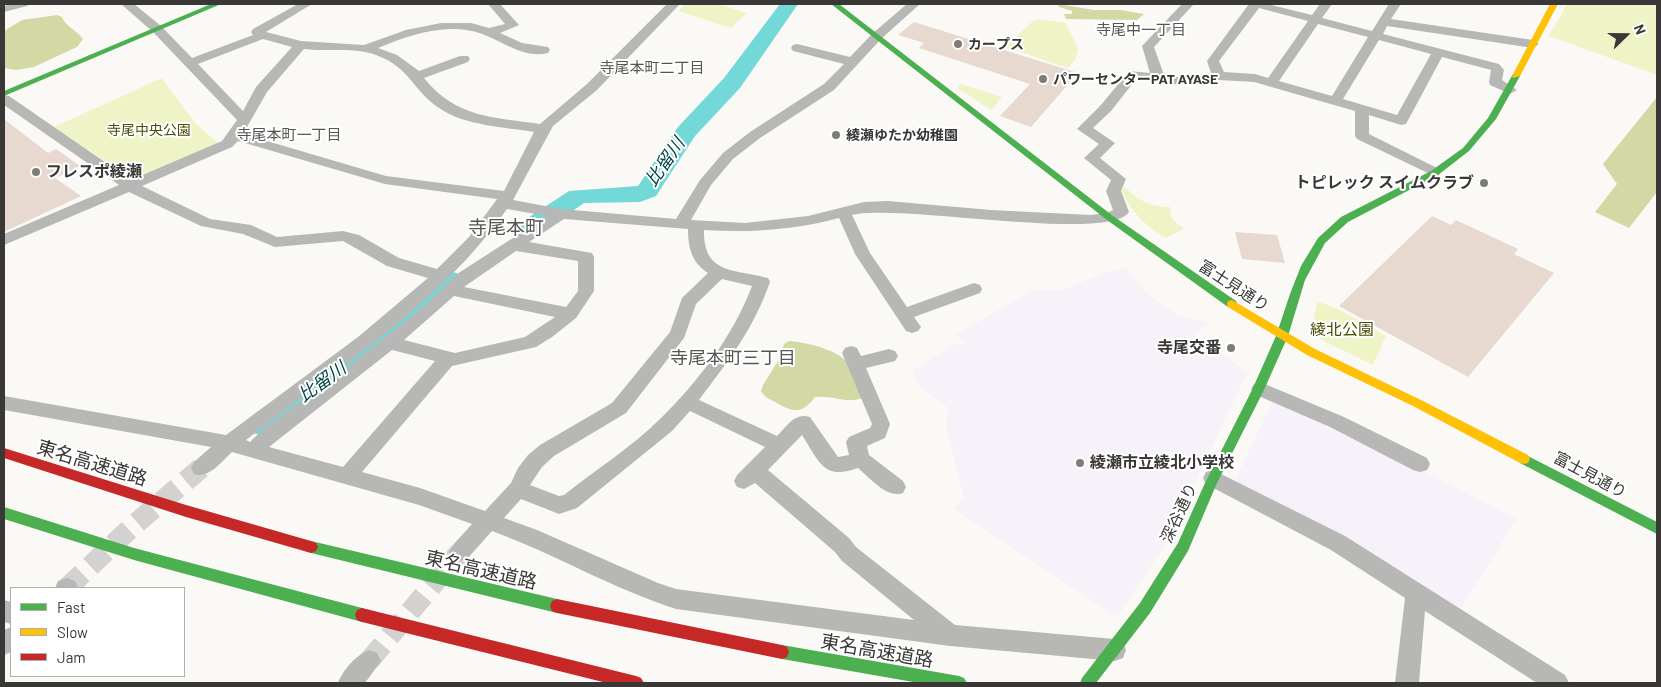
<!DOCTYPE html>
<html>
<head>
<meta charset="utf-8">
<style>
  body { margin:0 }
  #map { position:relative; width:1661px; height:687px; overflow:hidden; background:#fbf9f6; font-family:Barlow,sans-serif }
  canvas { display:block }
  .frame { position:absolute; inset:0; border:5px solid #393836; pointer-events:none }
  .legend { position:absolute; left:10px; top:587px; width:175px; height:90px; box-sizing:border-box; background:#fff; border:1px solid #b0afaf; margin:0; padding:6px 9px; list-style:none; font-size:15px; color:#393836 }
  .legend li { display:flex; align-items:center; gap:10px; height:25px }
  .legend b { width:25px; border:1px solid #b0afaf }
  .north { position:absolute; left:1601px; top:10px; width:50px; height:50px; -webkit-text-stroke:4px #fff; paint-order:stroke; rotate:68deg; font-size:14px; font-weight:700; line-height:20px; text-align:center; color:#393836 }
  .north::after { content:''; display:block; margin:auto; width:18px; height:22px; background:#393836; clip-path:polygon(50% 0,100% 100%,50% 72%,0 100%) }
</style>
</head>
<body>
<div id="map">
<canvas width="1661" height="687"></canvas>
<div class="frame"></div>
<ul class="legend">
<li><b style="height:6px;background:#4caf50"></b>Fast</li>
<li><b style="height:6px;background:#ffc107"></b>Slow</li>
<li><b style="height:6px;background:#c62828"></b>Jam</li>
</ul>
<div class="north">N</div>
</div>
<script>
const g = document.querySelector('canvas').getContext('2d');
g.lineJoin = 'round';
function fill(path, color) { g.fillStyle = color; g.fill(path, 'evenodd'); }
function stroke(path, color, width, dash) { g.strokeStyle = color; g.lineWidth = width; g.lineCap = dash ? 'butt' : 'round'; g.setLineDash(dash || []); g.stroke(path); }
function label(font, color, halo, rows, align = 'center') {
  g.font = font + ' Barlow,"Noto Sans JP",sans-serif'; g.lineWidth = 4; g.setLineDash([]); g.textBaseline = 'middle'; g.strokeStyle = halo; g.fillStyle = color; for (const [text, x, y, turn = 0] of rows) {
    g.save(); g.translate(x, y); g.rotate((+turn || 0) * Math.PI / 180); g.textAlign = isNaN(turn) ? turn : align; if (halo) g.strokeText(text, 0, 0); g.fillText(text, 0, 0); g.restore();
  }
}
fill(new Path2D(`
  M1126,268L1146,292L1163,306L1179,315L1210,323L1195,335L1248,372L1163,548L1117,617L953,509L964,499L946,427L948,408L920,387L912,371L951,345L966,344L956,334L1036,289L1062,290L1107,272Z
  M1273,400L1329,422L1517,519L1457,615L1233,484Z`), '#f7f2fa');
fill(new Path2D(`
  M685,4H718L747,13L731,28L679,11Z
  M1567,4H1657V75L1549,36Z
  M1038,19L1066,23L1078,49L1075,60L1068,68L1005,47L1034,20Z
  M162,78L195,123L220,145L133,180L54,127Z
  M961,84L1002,97L991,110L957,88Z
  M1126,188C1139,201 1151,207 1170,207L1172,219L1184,229L1166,238C1144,224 1132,214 1121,189Z
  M1317,301L1338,309L1386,336L1373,365L1320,339L1321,335L1312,330Z`), '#eef4c6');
fill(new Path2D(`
  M1058,4L1094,10H1121L1144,14L1137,20L1066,19L1064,14H1072V11L1059,7Z
  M57,15L62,17C66,27 77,30 83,39L77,47L34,67L16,70L4,68V31L22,20Z
  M1657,97V192L1629,228L1595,212L1617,184L1603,164Z
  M789,341C805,342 836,349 847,362C854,372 858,387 863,398C843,404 835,395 815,397C802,414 794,413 777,403C770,399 765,398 761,391L763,385L778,361L784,344Z`), '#d3d9a5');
fill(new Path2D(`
  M780,4H798L740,88L695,136L656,196L640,202L584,203L535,237L526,239L517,237L513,231L517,225L569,191L638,186L678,127L724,78Z
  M447,271L457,273L460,280L457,287L414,326L369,364L275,433L264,436L253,433L248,424L253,415L348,349L437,273Z`), '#72d9d8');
fill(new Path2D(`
  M914,22L1078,73L1031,127L1000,116L1030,84L919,48L924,43L898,35Z
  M4,119L48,153L56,149L80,166L55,178L81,196L4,232Z
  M1432,216L1451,225L1456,220L1518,249L1514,254L1554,273L1468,377L1339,306Z
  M1235,232L1277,235L1285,263L1242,259Z`), '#e7d8d0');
stroke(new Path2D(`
  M67,588L134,525L201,468
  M369,661L460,552`), '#d4d2d0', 21, [21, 11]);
fill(new Path2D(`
  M11,4H29L27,6L4,12V6Z
  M121,4H134L161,26L192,58L253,35L251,32L253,29L298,4H312L266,32L301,41L364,45L406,30L441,23H471L489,28L505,24L488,4H500L519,25L500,33L522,43L548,47L550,50L548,53C521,60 497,36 472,31C440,24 407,36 378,48L397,55L419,71L460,56H468L470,59L468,62L424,78C456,118 493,117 540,124L587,84L667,4H680L597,90L553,126L513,200L561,209L676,219L700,180L723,153L750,132L824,84L844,64L793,51L791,48L793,45L797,44L850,57L873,33L907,4H920L881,39L834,90L760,138L733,159L711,185L691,220L745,223L808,216L864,202L888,201L991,210L1090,215L1107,213L1113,210L1106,191L1111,180L1084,158L1099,144L1077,129L1101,105L1129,71L1150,73L1142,46L1182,4H1194L1154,47L1164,75L1180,77L1211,73L1207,61L1249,4H1267L1312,15L1320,4H1332L1322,18L1372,31L1389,4H1401L1391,19L1533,40L1539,44L1533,48L1387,26L1383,34L1499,64L1504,70L1502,80L1517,90L1510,94L1490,85L1489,82L1491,70L1442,57L1406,124L1401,125L1369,115V134L1439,169L1441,172L1439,175L1434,176L1357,139L1355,136V111L1254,82L1219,80L1180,85L1137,78L1111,111L1093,128L1115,143L1100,158L1126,179L1121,191L1129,212C1108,243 900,203 852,215L870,253L907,307L974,283L980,285L982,289L980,293L914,317L921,327L918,331L912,333L906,331L855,254L839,218C794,230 750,233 704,230C703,275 735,269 768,278L770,282C753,330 729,360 699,400L777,436C787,426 795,412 810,417L838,457L849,455L846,442L849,437L870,428L872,424L842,353L845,348L851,346L857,348L861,356L889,349L895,351L898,356L895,361L866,368L890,424L885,438L867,446L869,455L903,481L906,487L903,493C887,499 870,478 858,468C823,481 819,461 802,435L768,470L849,538L856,547L955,625L1115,639L1123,642L1126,650L1123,658L1115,661L950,646L676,609C613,589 555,554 492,531L467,559L460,561L453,559L449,552L453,545L472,524L419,505L232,452C221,462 209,479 194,474L191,468L194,462L211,447L4,410V396L226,435L358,337L428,278L387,266L343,241L275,247L243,234L201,226L129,192L4,245V234L119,185L4,105V95L9,96L131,180L222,141L237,120L153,32ZM1259,8L1308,21L1268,78L1255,74L1224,72L1219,61ZM1318,24L1368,37L1332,96L1279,81ZM263,39L292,47L256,87L243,111L198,64ZM1379,40L1431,54L1397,115L1343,99ZM304,49C328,52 353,47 376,55C410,67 413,91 439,108C465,126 505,127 534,132L504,191L386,176L243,134L267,92ZM238,141L385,184L497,199L469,237L437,269L399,258L359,235L343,231L277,237L251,225L210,219L142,186L232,147ZM507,209L547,216L457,274L425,305L341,372L264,428L250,442L246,440C337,369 440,305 507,209ZM564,219L688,229C688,248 692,263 708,273L682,298L670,332L612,403L540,445L528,455L518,468L511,483L485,511L420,488L362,472L452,366L536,347L552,337L576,318L594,291V257L592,253L529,242ZM516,251L578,261V291L566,307L464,287ZM722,279L752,286C733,336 698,382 660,419C633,446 594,471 564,495L559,496L530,485L542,467L554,456L626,413L684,338L696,304ZM454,296L555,317L525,337L455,353L404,340ZM392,350L435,361L343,467L269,447ZM690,411L765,447L737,475L734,481L737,487L744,489L755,483L835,552L842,561L914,620L676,589L658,583L537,530L504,518L521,499L559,514L577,508L672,431Z
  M1260,382L1344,417L1427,458L1430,464L1427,470L1420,472L1413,470L1330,427L1254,394L1251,389L1254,384Z
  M1213,470L1345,536L1565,675L1569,683H1537L1425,611L1419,683H1395L1405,598L1331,550L1206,484L1203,478L1206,472Z
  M67,578L75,581L78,588H55L58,581Z
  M4,600L11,602V624L4,622Z
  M11,627V652L4,655V630Z
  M369,650L377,653L381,661L365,683H338C343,670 356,655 369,650Z`), '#b7b8b6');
fill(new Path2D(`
  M211,4H221L4,96V91Z
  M831,4H839L1113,216L1236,301L1237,304L1236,307H1228L1107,220Z
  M1513,74L1520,76L1496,119L1469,151L1438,175L1348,222L1325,243L1305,280L1288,336L1264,390L1217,483L1188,551L1150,613L1096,683H1080L1082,678L1140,603L1178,543L1205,483L1252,390L1276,336L1290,294L1301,266L1318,238L1341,217L1431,171L1463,148L1488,118Z
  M1524,454L1657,522V534L1520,463L1518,459L1520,455Z
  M4,507L134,548L362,608L367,610L369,615L367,620L362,622L134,560L4,519Z
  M311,541L557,599L562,601L564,606L562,611L557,613L311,553L306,551L304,547L306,543Z
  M782,645L959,676L964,678L967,683H919L782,659L777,657L775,652L777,647Z`), '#4caf50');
fill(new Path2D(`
  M1550,4H1558L1520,76L1513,78L1512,76Z
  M1232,300L1315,349L1421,400L1528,455L1530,459L1528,463L1524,464L1520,463L1413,406L1307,355L1228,307L1227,304L1228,301Z`), '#ffc107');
fill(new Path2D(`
  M4,448L186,505L311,541L316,543L318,547L316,551L311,553L186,517L4,458Z
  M557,599L782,645L787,647L789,652L787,657L782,659L557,613L552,611L550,606L552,601Z
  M362,608L636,676L641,678L644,683H607L362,622L357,620L355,615L357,610Z`), '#c62828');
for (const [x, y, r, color] of [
  [958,44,5,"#7d7c79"],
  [1043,79,5,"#7d7c79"],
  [836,135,5,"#7d7c79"],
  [36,172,5,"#7d7c79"],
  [1484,183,5,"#7d7c79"],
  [1231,348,5,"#7d7c79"],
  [1080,463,5,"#7d7c79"]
]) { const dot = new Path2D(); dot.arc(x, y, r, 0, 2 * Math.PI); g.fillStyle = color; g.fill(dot); stroke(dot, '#fff', 2); }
label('bold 14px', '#393836', '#fff', [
  ["カープス",968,44],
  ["パワーセンターPAT AYASE",1053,79],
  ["綾瀬ゆたか幼稚園",846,135]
], 'left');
label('14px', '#484e04', '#fff', [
  ["寺尾中央公園",149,130]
]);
label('15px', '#575652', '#fff', [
  ["寺尾中一丁目",1141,30],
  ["寺尾本町二丁目",652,68],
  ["寺尾本町一丁目",289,135]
]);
label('bold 16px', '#393836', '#fff', [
  ["フレスポ綾瀬",46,172],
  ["トピレック スイムクラブ",1474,183,"right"],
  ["寺尾交番",1221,348,"right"],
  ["綾瀬市立綾北小学校",1090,463]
], 'left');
label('16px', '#393836', '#fff', [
  ["富士見通り",1234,286,33],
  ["富士見通り",1590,475,28],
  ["深谷通り",1179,513,-65]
]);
label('16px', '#484e04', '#fff', [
  ["綾北公園",1342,330]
]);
label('italic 18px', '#004242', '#fff', [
  ["比留川",665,162,-55],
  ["比留川",322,382,-36]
]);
label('18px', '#575652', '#fff', [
  ["寺尾本町三丁目",733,358]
]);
label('19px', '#575652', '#fff', [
  ["寺尾本町",506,228]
]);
label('19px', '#393836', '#fff', [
  ["東名高速道路",92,463,17],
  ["東名高速道路",481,570,13],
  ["東名高速道路",877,651,10]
]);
</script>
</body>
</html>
